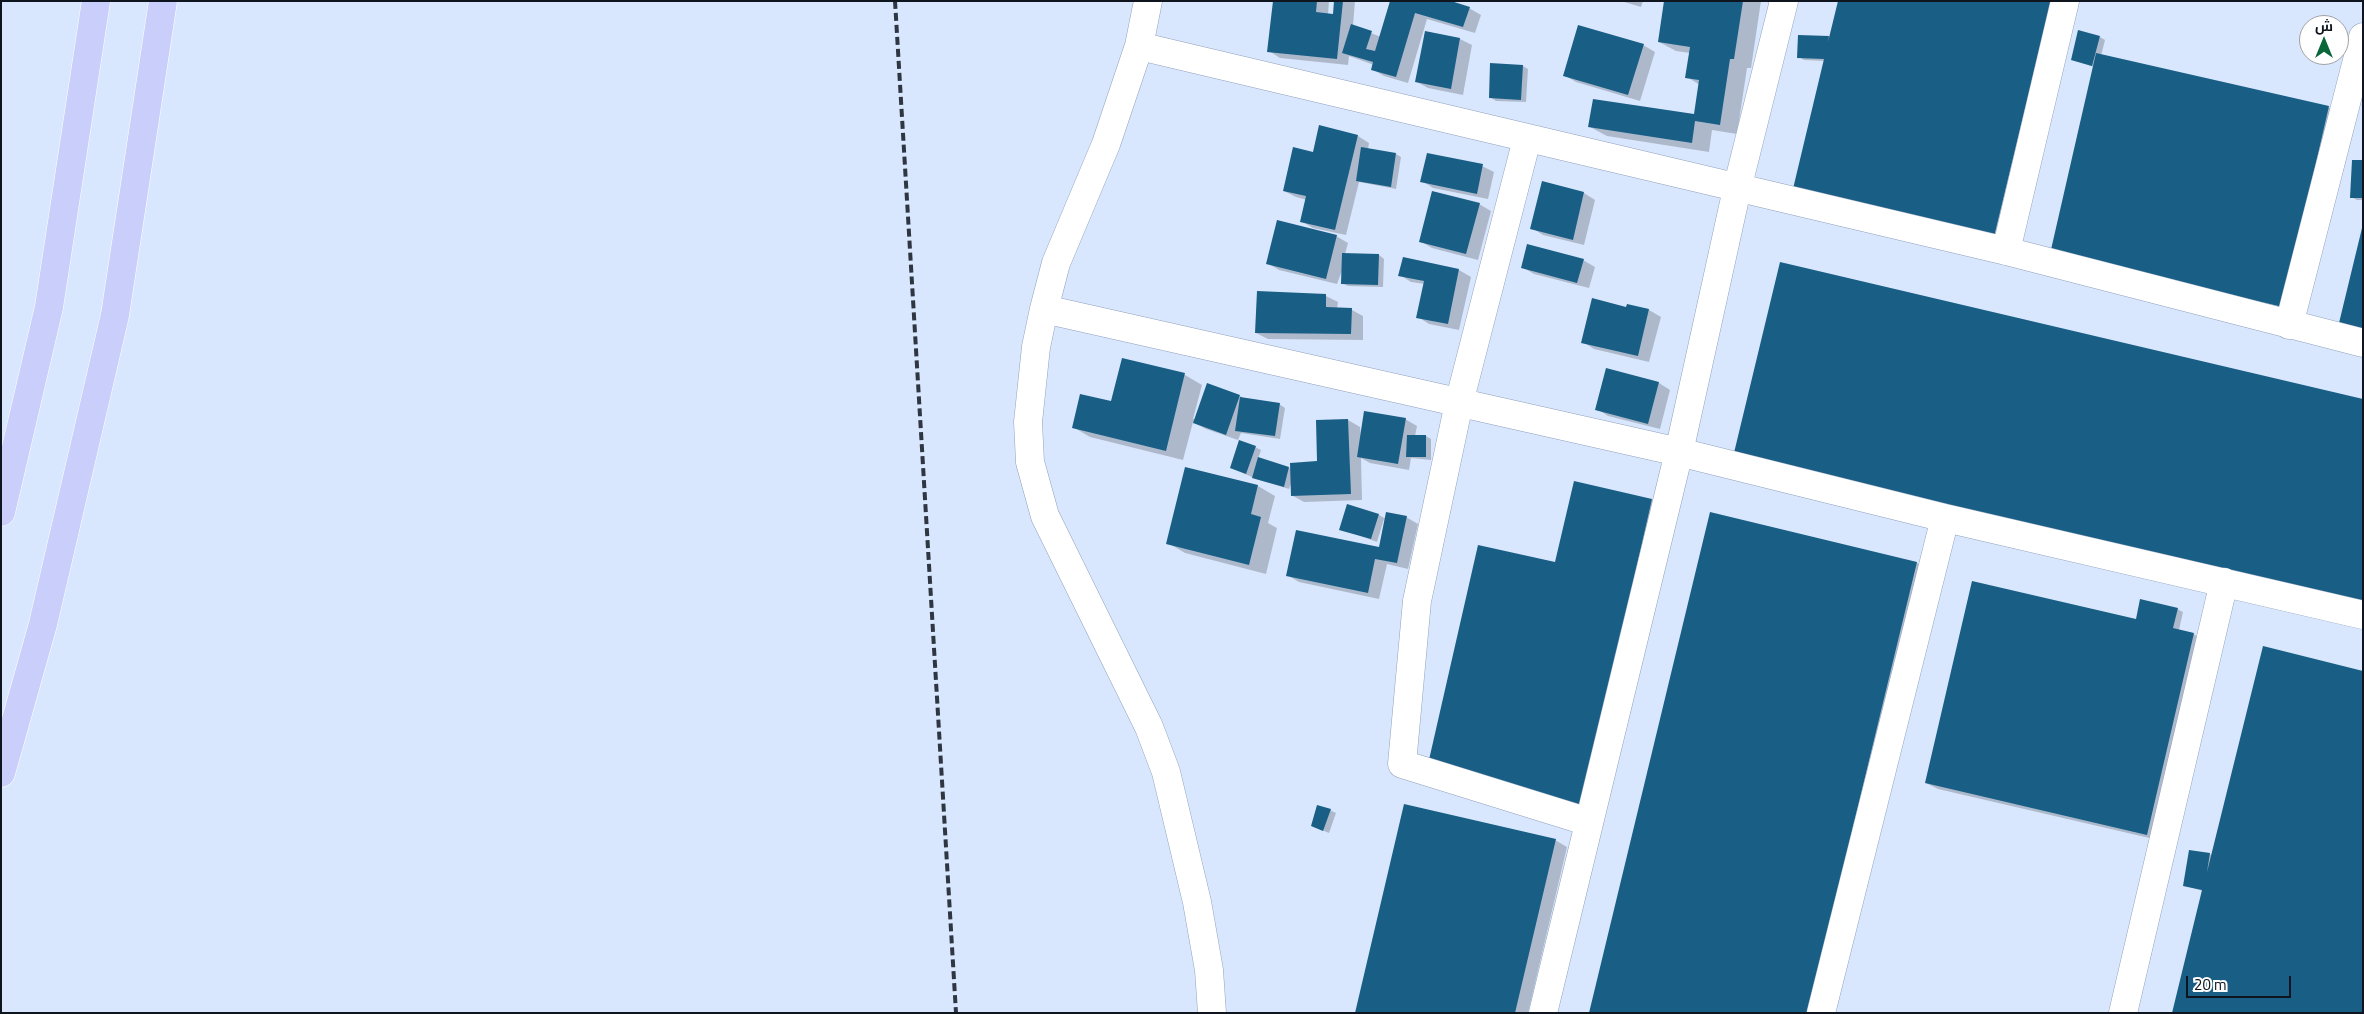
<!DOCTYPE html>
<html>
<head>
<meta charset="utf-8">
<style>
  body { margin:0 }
  #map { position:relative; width:2364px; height:1014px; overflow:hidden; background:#d9e7fe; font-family:Georgia,Cairo,serif }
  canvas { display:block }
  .frame { position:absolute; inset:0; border:2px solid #0f151f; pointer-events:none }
  .north { position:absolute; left:2299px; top:15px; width:50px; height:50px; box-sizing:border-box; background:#fff; border:1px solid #9fa1a5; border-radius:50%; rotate:0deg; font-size:14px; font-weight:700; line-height:20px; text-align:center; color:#0f151f }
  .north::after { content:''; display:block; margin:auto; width:18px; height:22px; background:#0a673a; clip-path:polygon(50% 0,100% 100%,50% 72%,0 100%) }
  .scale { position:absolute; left:2186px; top:976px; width:105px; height:22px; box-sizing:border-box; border:2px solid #0f151f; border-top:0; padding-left:6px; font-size:15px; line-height:18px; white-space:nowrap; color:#0f151f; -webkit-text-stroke:4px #fff; paint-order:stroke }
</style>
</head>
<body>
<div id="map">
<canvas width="2364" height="1014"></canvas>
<div class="frame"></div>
<div class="north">ش</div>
<div class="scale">20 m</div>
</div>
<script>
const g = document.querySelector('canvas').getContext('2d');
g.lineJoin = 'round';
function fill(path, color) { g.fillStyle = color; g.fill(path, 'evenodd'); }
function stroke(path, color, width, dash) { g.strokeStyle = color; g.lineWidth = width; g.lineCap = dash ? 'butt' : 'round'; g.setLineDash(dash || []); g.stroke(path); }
fill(new Path2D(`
  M1274,1H1329L1328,14L1334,15L1335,1H1355L1353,26L1381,37L1391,1L1469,8L1481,15L1475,33L1427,19L1408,83L1384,76L1372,69L1374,65L1349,56L1348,65L1280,58L1269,51Z
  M1621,1H1643L1641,7Z
  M1665,1H1761L1751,68H1747L1737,134L1712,130L1709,152L1607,136L1590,127L1695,116L1700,85L1687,77L1690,53L1676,51L1659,42Z
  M2064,1L2005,247L1825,61L1804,60L1799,57L1828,37Z
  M1426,32L1460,39L1472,45L1463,95L1428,88L1417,82Z
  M2100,37L2105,40L2101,56L2328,107L2340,114L2294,312L2063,260L2094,67L2072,60Z
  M1643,45L1655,52L1640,101L1576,82L1564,75Z
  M1523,66L1528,69L1526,102L1496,101L1490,97Z
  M1358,136L1369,143L1368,149L1396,154L1401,157L1396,189L1359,182L1346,235L1313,228L1301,221L1307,200L1296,197L1284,191L1314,153Z
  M2363,161V200H2357L2351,197Z
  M1482,166L1494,172L1488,199L1433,188L1422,181Z
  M1543,183L1584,193L1595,200L1584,245L1543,235L1532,228Z
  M1479,204L1491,211L1478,260L1432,248L1420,241Z
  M1336,236L1348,243L1345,254L1379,255L1384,259L1383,287L1348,286L1342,283L1343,268L1337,284L1279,270L1267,263Z
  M1404,259L1459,270L1471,277L1459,330L1429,324L1418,317L1425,284L1411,282L1400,275Z
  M1583,260L1595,267L1589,288L1534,274L1522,267Z
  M1326,296L1338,302L1337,309L1352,310L1363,316V340L1268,339L1256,333Z
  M1628,305L1649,310L1661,317L1649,362L1594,349L1583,342L1627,308Z
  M1122,360L1185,375L1202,385L1193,419H1195L1240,396L1245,399L1279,404L1285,408L1280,439L1241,433L1238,440L1206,429L1193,422L1183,460L1090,437L1073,427L1112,403Z
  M1607,370L1659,383L1670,390L1660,429L1608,416L1597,409Z
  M1405,419L1417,426L1415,436H1426L1431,439V460L1411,458L1409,470L1370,463L1361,458L1362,500L1304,502L1293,496L1292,481L1289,489L1259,480L1231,468L1255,447L1261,450L1258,459L1292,469L1319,463L1348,420L1360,427L1361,437Z
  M1574,483L1652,500L1664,507L1594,814L1556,564Z
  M1258,486L1275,496L1268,523L1277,528L1266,574L1185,553L1168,543Z
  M1711,514L1917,563L1928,570L1821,1013Z
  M1379,515L1386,519L1406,517L1418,524L1408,569L1387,564L1379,599L1299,582L1287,575L1380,548L1386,520L1384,519L1377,542L1341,529Z
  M2177,609L2183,612L2179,630L2193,634L2205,640L2158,840L1938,789L1926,783L2137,621Z
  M1330,810L1336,813L1329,833L1312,826Z
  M1555,840L1567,847L1528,1013H1356Z
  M2209,854L2212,855L2203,891L2185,886Z`), '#0003');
fill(new Path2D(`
  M1273,1H1317L1316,12L1333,14L1334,1H1343L1337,59L1267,52Z
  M1390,1H1451L1470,7L1463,27L1415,13L1396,77L1371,70L1373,62L1342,53L1351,24L1372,31L1366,49L1375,51Z
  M1664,1H1743L1734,59H1730L1720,125L1695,121L1692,143L1588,127L1593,99L1694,114L1699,80L1685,78L1690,47L1658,42Z
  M1838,1H2051L1993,241L1792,193L1824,59L1797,58L1798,35L1829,36L1828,42Z
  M1578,25L1644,44L1628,95L1563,76Z
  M2078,30L2100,36L2092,66L2071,60Z
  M1425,31L1460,38L1451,89L1415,82Z
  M2096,53L2329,106L2283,307L2050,254Z
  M1490,63L1523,65L1521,100L1489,98Z
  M1319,125L1358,135L1335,230L1300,222L1306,196L1283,191L1293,147L1313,152Z
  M1361,147L1396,153L1391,187L1356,181Z
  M1427,153L1483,164L1477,194L1420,182Z
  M2352,160H2363V198H2350Z
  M1542,181L1584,192L1573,240L1530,229Z
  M1432,191L1480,203L1466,254L1419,242Z
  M1277,220L1337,235L1326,279L1266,264Z
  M2362,228H2363V329L2339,323Z
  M1527,244L1584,259L1577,283L1521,268Z
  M1342,253L1379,254L1378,285L1341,284Z
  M1403,257L1459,269L1448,324L1416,318L1424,281L1398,276Z
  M1780,262L2363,399V605L1733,457Z
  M1257,291L1326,294V307L1352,308L1351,334L1255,333Z
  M1592,298L1626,307L1627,304L1649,309L1638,356L1581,343Z
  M1122,358L1185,373L1166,451L1072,428L1080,394L1111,401Z
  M1606,368L1659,382L1648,424L1595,410Z
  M1207,383L1240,395L1226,435L1193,423Z
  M1240,397L1280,403L1275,436L1235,431Z
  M1364,411L1406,418L1398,464L1357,457Z
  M1348,419L1351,494L1291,496L1290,463L1317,461L1316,420Z
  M1407,435H1426V457H1406Z
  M1239,440L1256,446L1246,474L1230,468Z
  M1258,457L1289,467L1284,487L1252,478Z
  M1185,467L1258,485L1251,514L1261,517L1249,565L1166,544Z
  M1574,481L1652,499L1582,808L1426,773L1478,545L1555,562Z
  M1347,504L1379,514L1371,539L1339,530Z
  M1386,512L1407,516L1397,563L1375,559L1368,593L1286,576L1296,530L1379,547Z
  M1710,512L1917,562L1808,1013H1589Z
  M1972,581L2136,619L2140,599L2178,608L2173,628L2194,633L2147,835L1925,783Z
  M2263,646L2363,671V1013H2172L2202,890L2183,886L2189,850L2210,853L2207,872Z
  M1404,804L1556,839L1515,1013H1355Z
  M1317,805L1331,809L1323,831L1311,826Z`), '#195e85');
const street = new Path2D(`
  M1148,1L1139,46L1106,144L1056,263L1044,309L1036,347L1028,422L1030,462L1045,516L1149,727L1166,772L1197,902L1209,970L1212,1013
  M1139,46L2006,251L2363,343
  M1527,139L1459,403L1417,601L1402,764L1589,822
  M2006,251L2065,1
  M1044,309L1679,452L1945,518L2363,615
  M2289,325L2363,37
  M1543,1013L1679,452L1737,189L1784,1
  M1821,1013L1945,518
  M2123,1013L2224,582`);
const highway = new Path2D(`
  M1,512L49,307L96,1
  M1,773L43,624L115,315L163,1`);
stroke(street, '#90a1bb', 29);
stroke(highway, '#fff', 29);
stroke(street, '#fff', 28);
stroke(highway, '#c9cefb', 28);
stroke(new Path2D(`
  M895,1L956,1013`), '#2e3642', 4, [8, 4]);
</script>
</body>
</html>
